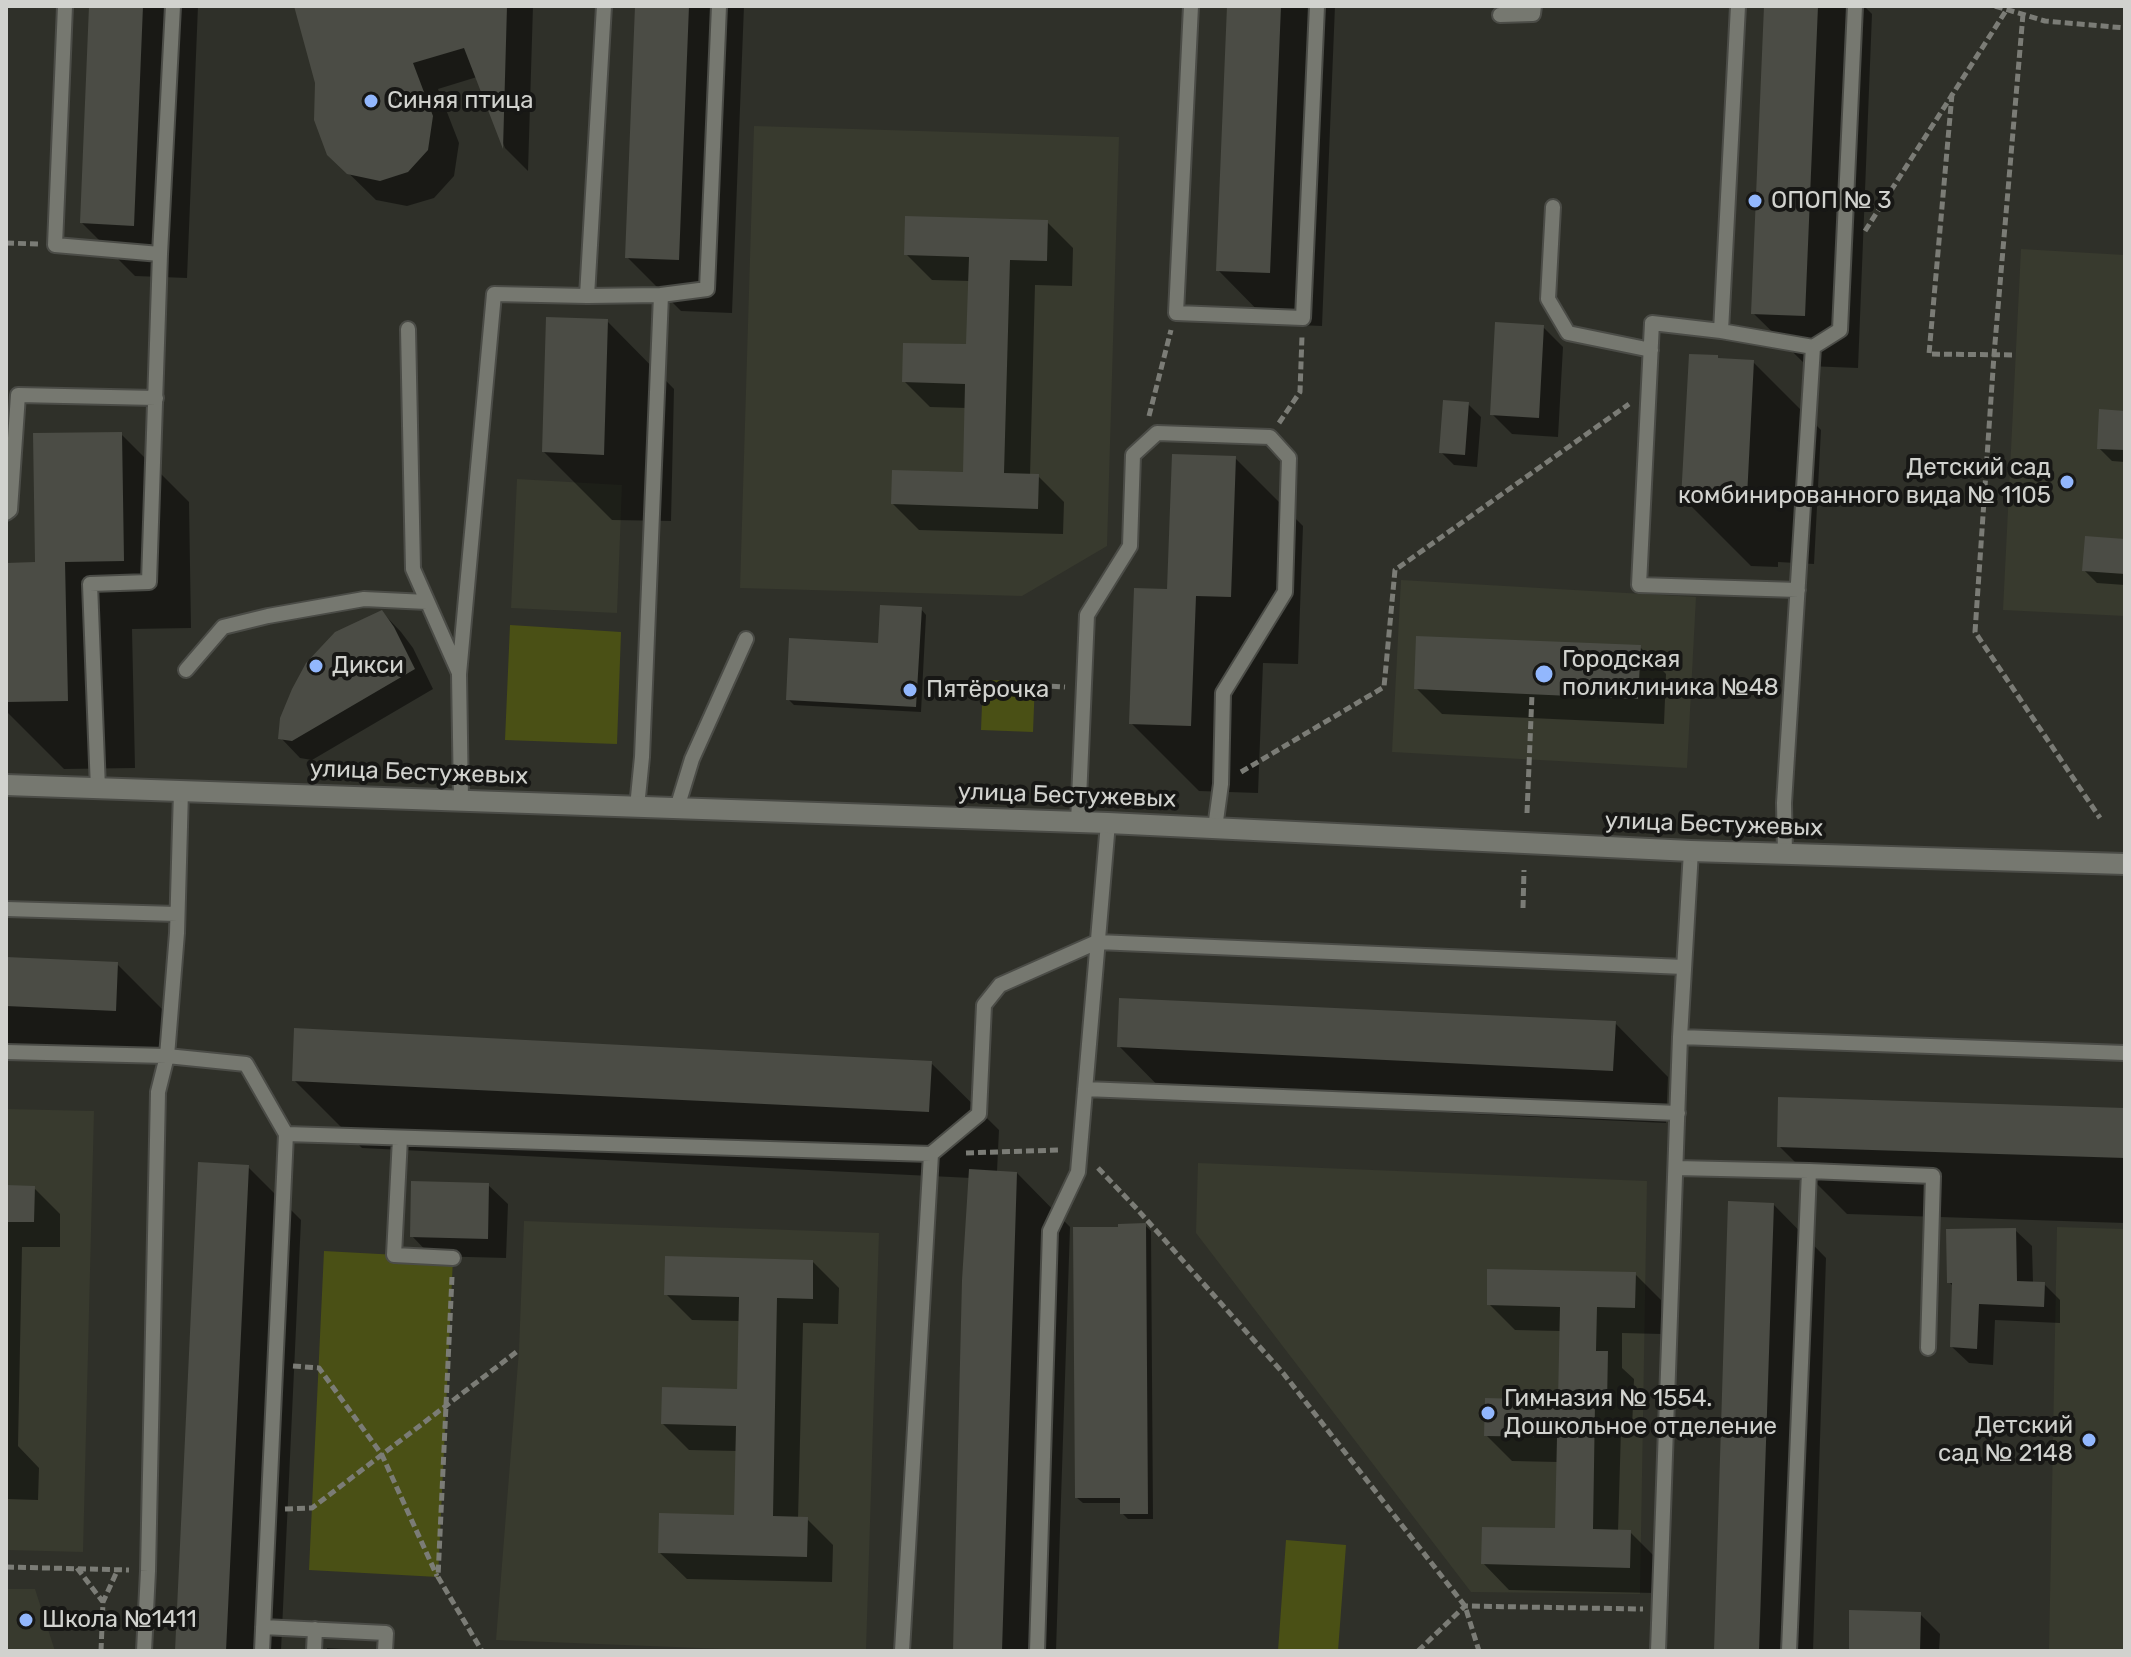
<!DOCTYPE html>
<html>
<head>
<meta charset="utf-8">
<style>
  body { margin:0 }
  #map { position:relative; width:2131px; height:1657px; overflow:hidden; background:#2f3029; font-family:Rubik,sans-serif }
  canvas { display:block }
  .frame { position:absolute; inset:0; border:8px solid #d1d2ce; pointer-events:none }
</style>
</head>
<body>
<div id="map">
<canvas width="2131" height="1657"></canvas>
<div class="frame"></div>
</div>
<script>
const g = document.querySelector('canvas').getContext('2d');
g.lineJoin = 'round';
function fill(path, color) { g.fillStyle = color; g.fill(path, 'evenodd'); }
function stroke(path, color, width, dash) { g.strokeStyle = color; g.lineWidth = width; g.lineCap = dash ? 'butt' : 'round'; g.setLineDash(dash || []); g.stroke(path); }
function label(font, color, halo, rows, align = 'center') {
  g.font = font + ' Rubik,sans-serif'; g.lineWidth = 8; g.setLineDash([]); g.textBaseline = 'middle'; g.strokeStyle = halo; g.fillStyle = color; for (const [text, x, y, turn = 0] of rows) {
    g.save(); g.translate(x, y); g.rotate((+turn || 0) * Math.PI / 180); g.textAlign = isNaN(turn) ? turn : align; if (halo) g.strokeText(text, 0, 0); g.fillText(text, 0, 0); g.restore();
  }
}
fill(new Path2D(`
  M754,126L1119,137L1107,546L1022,596L740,588Z
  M2021,249L2125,255V616L2003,610Z
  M517,479L622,485L617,613L511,608Z
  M1401,580L1696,597L1687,768L1392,752Z
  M6,1109L94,1111L83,1552L6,1550Z
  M1198,1163L1647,1181L1640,1594L1471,1592L1196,1233Z
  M524,1221L879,1233L866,1651H777L496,1640L519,1350Z
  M2057,1227L2125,1229V1651H2049Z
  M6,1589H35L55,1651H6Z`), '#383a2e');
fill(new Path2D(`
  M510,625L621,632L617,744L505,740Z
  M983,680L1035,681L1033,732L981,730Z
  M324,1251L453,1258L438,1577L309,1570Z
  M1286,1540L1346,1545L1338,1651H1278Z`), '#4a5015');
fill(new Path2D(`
  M91,6H198L187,278L135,276L82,223Z
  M296,6H533L528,171L505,148L477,77L438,89L459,143L454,176L434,198L407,206L376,200L329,154L318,83Z
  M637,6H744L732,313L681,311L627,257Z
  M1229,6H1335L1322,326L1271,324L1218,270Z
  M1750,6H1864L1872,14L1858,368L1807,366L1753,313L1766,7Z
  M1047,222L1073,248L1072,286L1035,285L1030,476H1038L1064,502L1063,534L919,530L893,504L965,474L967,408L930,407L904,381L968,346L970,281L932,280L906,254Z
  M607,321L674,389L671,521L612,520L544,452Z
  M1543,327L1563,347L1558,437L1512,434L1492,414Z
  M1720,360L1753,362L1821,430L1814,564L1778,562V567L1751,566L1683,498Z
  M1468,404L1481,417L1477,467L1454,465L1441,452Z
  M2125,413V462L2112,461L2099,448Z
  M121,434L189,502L191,628L132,629L135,768L64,769L6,711V565L37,564Z
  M1235,458L1303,526L1298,664L1263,663L1258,793L1199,791L1131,723L1169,591Z
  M2125,541V585L2097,583L2084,570Z
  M921,609L926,615L921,712L794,705L788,699L880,645Z
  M382,612L401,632L413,648L433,689L312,760L300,758L281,738Z
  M1640,647L1666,674L1664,724L1442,714L1416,688Z
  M6,960L117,964L171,1018L169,1064L6,1057Z
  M1615,1023L1668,1077L1666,1123L1172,1100L1119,1046Z
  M931,1063L999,1130L997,1172L1017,1173L1070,1227L1056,1651H955L971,1178L362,1148L294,1080Z
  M2125,1110V1223L1847,1214L1779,1146Z
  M248,1167L301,1220L281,1651H177Z
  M488,1185L508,1204L506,1258L431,1256L412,1236Z
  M6,1187L34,1188L60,1214V1247H22L18,1446L39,1468L38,1500L6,1499Z
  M1773,1204L1826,1258L1813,1651H1716Z
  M1145,1225L1151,1231L1153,1519H1128L1122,1513V1503H1083L1077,1498L1120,1229Z
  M2015,1230L2032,1246L2033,1283L2044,1284L2060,1300V1323L1995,1320L1993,1365L1969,1363L1952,1347L1954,1287L1949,1282Z
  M813,1262L839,1288L838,1324L803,1323L798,1519H807L833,1545L832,1582L687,1579L660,1553L736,1517L738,1451L689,1450L663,1424L739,1391L740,1321L692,1320L666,1294Z
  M1635,1274L1661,1300V1334L1622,1333V1368L1634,1379L1632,1429H1621L1618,1532H1630L1656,1558L1655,1593L1509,1590L1483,1563L1557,1530L1558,1462L1512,1461L1486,1435L1560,1402L1561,1331L1515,1330L1489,1304Z
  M1920,1614L1940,1634L1939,1651H1851Z
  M327,1648L374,1651H327Z`), '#0007');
fill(new Path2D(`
  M89,6H143L134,226L80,223Z
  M294,6H507L503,149L464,48L413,63L433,116L428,150L408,172L380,181L347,174L327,155L314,120L315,83Z
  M635,6H689L679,260L625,258Z
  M1227,6H1281L1270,273L1216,271Z
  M1764,6H1818L1805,316L1751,314Z
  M905,216L1048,220L1047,261L1010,260L1004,473L1039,474L1038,509L891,504L892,470L963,472L965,384L902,382L903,343L966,344L969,257L904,255Z
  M546,317L608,319L604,455L542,452Z
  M1495,322L1544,325L1539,418L1490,415Z
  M1689,354L1718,355V358L1754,360L1747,497L1711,495V500L1681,499Z
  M1443,400L1469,402L1465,455L1439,453Z
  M2099,409L2125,411V450L2097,449Z
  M122,432L124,561L65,562L68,701L6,702V563L35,562L33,433Z
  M1172,454L1236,456L1231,597L1196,596L1191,726L1129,724L1134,588L1167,589Z
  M2085,536L2125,539V574L2082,571Z
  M880,605L922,607L916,707L786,700L789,638L878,643Z
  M382,610L394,627L415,669L292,741L278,739L280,718L292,689L306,663L335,632Z
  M1416,636L1641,645L1638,699L1414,689Z
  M6,957L118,962L116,1011L6,1006Z
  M1119,998L1616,1021L1613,1071L1117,1047Z
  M294,1028L932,1061L929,1112L292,1081Z
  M1778,1097L2125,1108V1158L1777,1147Z
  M198,1162L249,1165L226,1651H175Z
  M969,1169L1017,1172L1002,1651H953L962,1280Z
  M411,1181L489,1183L488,1239L410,1237Z
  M6,1185L35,1186L34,1222H6Z
  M1728,1201L1774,1203L1759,1651H1714Z
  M1146,1223L1148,1514H1120V1498H1075L1073,1227H1118V1224Z
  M2016,1228L2017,1281L2045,1282L2044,1307L1979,1304L1977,1349L1950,1347L1952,1283H1947L1946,1229Z
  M665,1256L813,1260V1299L777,1298L773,1516L808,1517L807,1557L658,1553L659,1513L734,1515L736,1426L661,1424L662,1387L737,1389L739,1297L664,1295Z
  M1487,1269L1636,1272L1635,1308L1597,1307L1596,1351H1608L1607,1404H1595L1593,1529L1631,1530L1630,1568L1481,1564L1482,1527L1555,1528L1557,1437L1484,1436L1485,1398L1558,1400L1560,1307L1487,1305Z
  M1849,1610L1921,1612L1920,1651H1849Z`), '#4b4c45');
const service = new Path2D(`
  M65,6L55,245L160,254L149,582L90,584L98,789
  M1191,6L1176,313L1303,318L1317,6
  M1738,6L1721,331L1813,347
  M1500,15L1533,14L1534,6
  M1553,207L1548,299L1568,333L1651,350
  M160,254L173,6
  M587,296L604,6
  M408,329L413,569L459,673
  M1721,331L1652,323L1639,585L1798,590
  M6,513L10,510L18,395L156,398
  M186,670L223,627L268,616L364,599L427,602
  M461,800L459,674L494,294L587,296L661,295
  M637,807L642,757L661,295L707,289L719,6
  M677,808L692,759L746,639
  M1078,822L1087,615L1130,546L1133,455L1157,433L1270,437L1289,458L1285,592L1223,693L1221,784L1215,828
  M1785,854L1784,803L1813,347L1840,330L1855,6
  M6,909L177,914
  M1680,1037L2125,1053
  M6,1052L167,1056L246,1064L286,1134L262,1651
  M1085,1089L1678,1113
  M286,1134L931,1154
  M400,1138L394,1255L453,1258
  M1676,1168L1809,1171L1789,1651
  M1809,1171L1933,1176L1928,1348
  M263,1627L386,1633L385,1651
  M144,1651L148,1571L158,1092L167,1056L177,933L181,791
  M314,1651L315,1629
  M902,1651L931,1154L979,1114L984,1005L1000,985L1097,942L1684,967
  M1037,1651L1050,1231L1078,1172L1108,823
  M1658,1651L1680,1037L1691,851`);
const minor = new Path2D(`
  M6,785L1108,823L1691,851L2125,864`);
stroke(service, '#4b4c47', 18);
stroke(minor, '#4b4c47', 24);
stroke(new Path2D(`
  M1995,6L2045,21L2125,28
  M2023,14L1994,355L1975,632L2100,818
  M1952,94L1929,354L2016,355
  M1865,231L2009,6
  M6,243L38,244
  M1149,416L1171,330
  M1279,423L1300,392L1302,336
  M1016,684L1065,687
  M1241,772L1384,687L1395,570L1629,404
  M1527,813L1532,694
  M1523,908L1524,870
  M966,1153L1060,1150
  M1098,1168L1137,1209L1283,1373L1465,1606L1479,1651
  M452,1277L438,1577L482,1651
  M293,1366L319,1368L382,1455L437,1576
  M285,1509L312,1508L519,1350
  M6,1567L129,1570
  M77,1568L103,1602
  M101,1651L103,1602L118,1569
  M1418,1651L1465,1606L1643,1609`), '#7b7c76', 5, [8, 4]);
stroke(service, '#767870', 14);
stroke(minor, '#767870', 20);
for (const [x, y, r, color] of [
  [371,101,8,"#92b7fd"],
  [1755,201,8,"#92b7fd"],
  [2067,482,8,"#92b7fd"],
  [316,666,8,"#92b7fd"],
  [1544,674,10,"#92b7fd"],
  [910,690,8,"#92b7fd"],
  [1488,1413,8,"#92b7fd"],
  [2089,1440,8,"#92b7fd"],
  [26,1620,8,"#92b7fd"]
]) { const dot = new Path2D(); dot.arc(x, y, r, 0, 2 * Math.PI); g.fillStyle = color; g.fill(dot); stroke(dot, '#171715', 3); }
label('24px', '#d1d2ce', '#171715', [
  ["Синяя птица",387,101],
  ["ОПОП № 3",1771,201],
  ["Детский сад",2051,468,"right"],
  ["комбинированного вида № 1105",2051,496,"right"],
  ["Городская",1562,660],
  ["поликлиника №48",1562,688],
  ["Дикси",332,666],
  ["Пятёрочка",926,690],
  ["Гимназия № 1554.",1504,1399],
  ["Дошкольное отделение",1504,1427],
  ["Детский",2073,1426,"right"],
  ["сад № 2148",2073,1454,"right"],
  ["Школа №1411",42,1620]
], 'left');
label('24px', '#d1d2ce', '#171715', [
  ["улица Бестужевых",419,773,2],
  ["улица Бестужевых",1067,796,2],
  ["улица Бестужевых",1714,825,2]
]);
</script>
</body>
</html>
